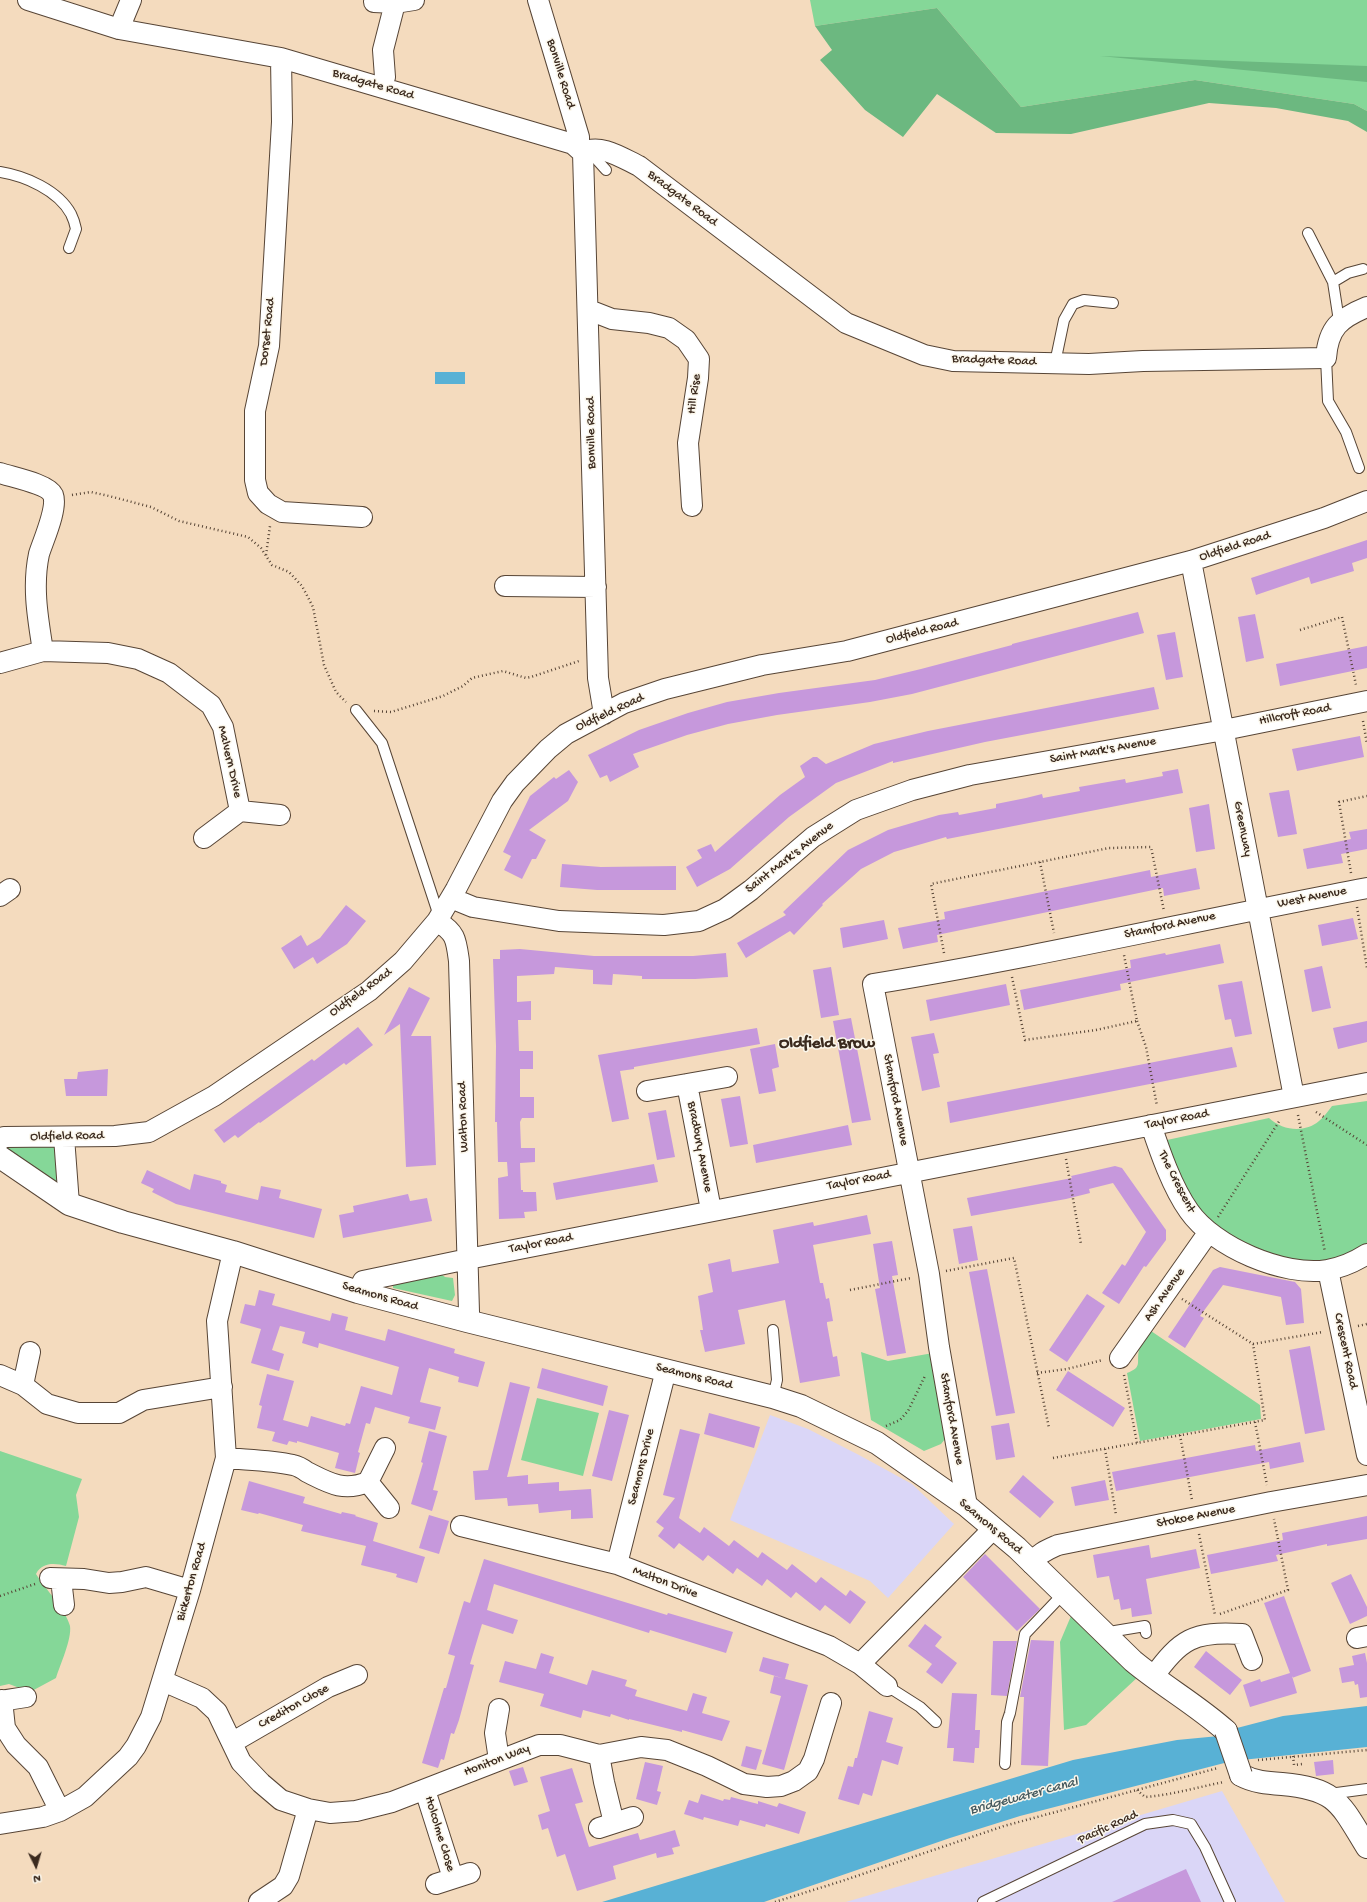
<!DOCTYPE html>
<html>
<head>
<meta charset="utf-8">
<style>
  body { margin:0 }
  #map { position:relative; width:1367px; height:1902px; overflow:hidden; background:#f4dbbe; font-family:"Gochi Hand",sans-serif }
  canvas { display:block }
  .north { position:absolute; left:16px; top:1846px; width:40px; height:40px; -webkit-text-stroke:3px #fbf7ec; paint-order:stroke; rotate:175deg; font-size:11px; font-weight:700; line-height:16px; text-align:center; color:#3b2a1e }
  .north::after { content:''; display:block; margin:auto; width:14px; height:18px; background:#3b2a1e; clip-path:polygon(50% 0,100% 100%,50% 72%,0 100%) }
</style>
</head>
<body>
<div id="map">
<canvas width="1367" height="1902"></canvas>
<div class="north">N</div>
</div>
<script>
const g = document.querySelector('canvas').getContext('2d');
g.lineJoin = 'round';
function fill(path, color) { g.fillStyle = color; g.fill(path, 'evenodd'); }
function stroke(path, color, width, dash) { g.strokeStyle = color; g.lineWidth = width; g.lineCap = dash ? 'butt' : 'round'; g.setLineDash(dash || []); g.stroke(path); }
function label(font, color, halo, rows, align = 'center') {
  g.font = font + ' "Gochi Hand",sans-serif'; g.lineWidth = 3; g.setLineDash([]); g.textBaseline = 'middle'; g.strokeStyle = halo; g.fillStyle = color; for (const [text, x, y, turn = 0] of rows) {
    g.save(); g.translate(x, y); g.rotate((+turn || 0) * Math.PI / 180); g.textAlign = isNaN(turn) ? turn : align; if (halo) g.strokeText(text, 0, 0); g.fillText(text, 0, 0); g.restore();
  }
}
fill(new Path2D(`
  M770,1415L808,1429L859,1455L912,1484L954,1524L888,1598L870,1581L730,1520Z
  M1222,1791L1285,1902H846Z`), '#dad6f7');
fill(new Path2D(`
  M810,0H1367V111L1354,104L1195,80L1021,107L937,8L815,26Z
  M1367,1101V1251L1331,1268L1263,1258L1192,1210L1166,1145L1167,1140L1269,1118C1283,1131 1305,1133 1319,1121C1324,1117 1328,1111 1332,1106Z
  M64,1137L69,1204L0,1157V1140Z
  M441,1274L445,1277L453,1278L455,1295L452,1301L393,1288V1285Z
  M1151,1331L1260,1405L1261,1419L1140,1441L1127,1373C1143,1367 1136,1363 1139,1350C1140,1344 1147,1337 1151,1331Z
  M861,1352L888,1361L933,1353L945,1439L941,1444L924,1451L871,1420Z
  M537,1398L599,1413L583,1476L521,1460Z
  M0,1451L82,1479L76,1495L79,1517L66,1566C55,1563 42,1562 36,1574C44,1587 67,1612 70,1626C72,1639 60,1665 56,1678L30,1692L9,1684L0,1686Z
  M1071,1616L1120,1662L1139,1676L1086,1725L1064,1730L1060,1642Z`), '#85d798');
fill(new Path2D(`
  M937,8L1021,107L1195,80L1354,104L1367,111V132L1348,121L1276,108L1209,103L1071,134L996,133L937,94L903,137L865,110L820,60L832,50L815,26Z
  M1100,56L1367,66V82Z`), '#6cb880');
fill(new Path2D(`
  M435,372H465V384H435Z
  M1367,1706V1747L1232,1761L1020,1816L950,1838L764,1902H602L1073,1760L1177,1740L1219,1736L1237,1728L1283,1716Z`), '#58b1d5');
fill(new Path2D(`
  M1367,540V558L1352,563L1354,571L1311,584L1309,577L1256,595L1251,578Z
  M1138,612L1144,633L912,694L870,702L777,715L728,724L687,735L633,754L639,767L610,782L607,775L600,778L588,755L639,730L688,713L727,702L779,693L875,680L921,669L1012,645V644Z
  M1255,614L1264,658L1246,662L1238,617Z
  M1175,632L1183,677L1166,680L1157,635Z
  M1367,646V668L1280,686L1276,664Z
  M1154,687L1159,709L985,742L893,763V761L836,783L789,817L730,869L697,887L686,867L702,858L697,850L711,844L715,852L780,795L805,777L800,766L813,757H817L826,764L874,744L928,731Z
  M1360,736L1364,757L1297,771L1292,749Z
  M1178,769L1183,793L947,839L946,837L894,852L861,869L822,904L823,905L794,935L790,931L746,958L737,943L786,915L783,912L848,850L888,830L939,815L958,812L959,815L996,808V804L1026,798L1042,794L1043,798L1080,791L1079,787L1125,779L1126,783L1163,776L1162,772Z
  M569,770L578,782L568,801L529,830L546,840L536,859H532L522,879L504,870L511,856L503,852L530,796L554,777L556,779Z
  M1289,790L1297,834L1278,837L1269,793Z
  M1209,804L1215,849L1196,852L1189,808Z
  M1367,829V849L1341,854L1343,863L1307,869L1303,849L1351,839L1349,832Z
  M562,864L601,867L676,866V890H597L560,887Z
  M1196,868L1200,889L1164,896L1163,888L937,935L938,942L903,949L898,928L945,919L944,912L1150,870L1151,877Z
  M346,905L366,921L347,944L317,964L313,957L294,969L281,948L301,935L307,946L320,938Z
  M1353,918L1358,939L1322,946L1318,925Z
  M884,920L888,939L843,948L840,928Z
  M1220,944L1224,963L1120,984L1121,990L1024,1010L1020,990L1131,968L1130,960L1165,953L1166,955Z
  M520,949L594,956H693L726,953L728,977L695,979H642V976L613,974L612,985L593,984V970L555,967L554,974L517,976V1002L531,1001V1020H518L519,1051H533V1069H520V1097H534V1118H522L520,1122L521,1148H535V1162L520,1163L521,1190H523V1192H536L537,1211L524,1212L525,1218L499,1219L498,1178L508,1176L507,1162H498L497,1122H495L496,1046L493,959H500V950Z
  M1322,966L1331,1008L1312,1012L1304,970Z
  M831,967L839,1015L821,1018L813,970Z
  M1242,981L1252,1034L1235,1037L1231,1019L1225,1020L1218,985Z
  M1006,984L1010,1005L930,1021L926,1000Z
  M409,987L430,998L411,1036H431L436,1165L406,1167L400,1024L384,1035Z
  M851,1018L871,1120L852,1123L833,1021Z
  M1367,1021V1042L1338,1049L1333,1028Z
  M358,1027L373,1045L346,1065L344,1063L260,1123L259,1122L238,1138L235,1135L224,1143L214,1130L312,1059L314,1061Z
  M757,1028L760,1044L634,1067V1069L620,1071L629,1119L612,1122L598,1055Z
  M934,1033L939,1053L933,1054L940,1087L922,1091L911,1037Z
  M775,1044L779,1067L772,1069L776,1091L759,1094L750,1049Z
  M1232,1047L1237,1067L950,1123L947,1102Z
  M108,1069L107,1096H66L64,1079H77L78,1072Z
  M740,1096L748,1144L730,1147L721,1099Z
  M666,1110L675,1157L657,1160L648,1113Z
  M848,1125L852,1145L756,1163L753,1145Z
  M654,1164L658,1182L556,1200L553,1183Z
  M1115,1166L1122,1168L1166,1230V1240L1146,1267L1144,1266L1119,1304L1102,1293L1122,1264L1125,1266L1146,1232L1113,1183L1089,1189L1090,1193L1066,1199L971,1216L967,1198L1072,1178L1071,1176Z
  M147,1170L190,1190L194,1174L221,1181V1183L227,1185L225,1192L258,1200L261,1186L281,1190L279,1198L322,1209L314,1238L176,1204L152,1192L154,1189L141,1183Z
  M408,1194L410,1201L427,1198L432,1221L343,1238L339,1215L354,1212L353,1206Z
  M867,1215L871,1234L813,1245L820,1283H823L826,1299L829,1298L833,1321L827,1322V1324L833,1357L837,1356L840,1376L800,1383L785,1300L738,1310L745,1344L705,1352L700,1330H703L698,1296L713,1292L708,1264L730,1259L732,1272L779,1263L773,1230L813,1222L814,1226Z
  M972,1226L978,1260L959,1264L953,1229Z
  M892,1241L898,1275L892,1276L906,1353L887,1356L875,1289L880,1288L873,1244Z
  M1220,1267L1295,1282L1301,1289L1304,1323L1286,1325L1281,1297L1223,1285L1200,1316L1204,1318L1185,1348L1168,1337L1213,1270Z
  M987,1269L1015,1413L996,1416L969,1272Z
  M259,1290L275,1294L272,1305L330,1321L332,1313L348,1317L345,1330L385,1341L388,1329L455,1349L454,1353L485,1362L478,1387L458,1382L459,1377L429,1368L420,1402L441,1407L435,1430L408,1423L410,1417L375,1407L370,1424L366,1423L358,1452L360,1453L355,1473L335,1468L339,1453L297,1441V1443L289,1441L287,1445L272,1441L275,1432L257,1428L262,1406L259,1405L267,1374L294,1381L283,1420L308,1427L311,1416L345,1426L346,1423L350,1424L361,1386L392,1395L399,1367L319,1343L318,1348L302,1343L305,1332L280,1326L272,1350L284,1354L279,1371L251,1363L261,1329L240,1323L245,1304L255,1306Z
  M1087,1294L1105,1306L1067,1362L1049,1350Z
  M1310,1346L1325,1430L1305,1434L1289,1350Z
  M542,1368L608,1386L603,1406L537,1388Z
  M1068,1371L1125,1408L1113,1427L1056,1390Z
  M510,1382L530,1387L507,1477L528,1475V1484L559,1482V1491L591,1489L593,1518L571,1519V1510L539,1513L538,1504L508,1506L507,1498L475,1500L473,1471L488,1470Z
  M609,1410L629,1415L612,1481L592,1476Z
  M709,1413L760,1427L754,1448L704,1434Z
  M1009,1423L1015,1457L996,1460L991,1426Z
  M680,1429L700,1434L679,1518L700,1533L704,1527L729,1546L734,1540L758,1558L762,1552L787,1570L792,1564L816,1583L821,1577L846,1596L850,1590L866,1602L850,1624L825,1605L820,1611L796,1592L791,1598L767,1579L762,1586L737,1568L733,1574L708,1555L703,1561L679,1543L674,1549L658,1536L664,1528L656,1522L675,1498L663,1495Z
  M429,1431L447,1436L433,1490L438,1491L432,1511L411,1504L423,1463L421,1462Z
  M1300,1442L1304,1462L1270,1469L1269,1462L1116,1491L1112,1472L1255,1445L1256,1451Z
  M1023,1475L1054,1502L1040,1518L1009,1492Z
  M1105,1480L1109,1500L1075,1506L1071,1487Z
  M249,1481L305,1497L303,1503L341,1514L342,1512L356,1515L355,1516L378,1523L373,1541L425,1557L417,1583L396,1577L397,1574L361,1565L366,1546L301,1531L303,1525L259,1513L258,1514L241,1510Z
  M429,1515L449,1521L439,1554L419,1548Z
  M1367,1516V1539L1327,1546V1544L1276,1555L1278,1561L1211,1574L1207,1555L1283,1540L1282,1533Z
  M1149,1545L1151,1558L1196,1549L1200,1568L1146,1579L1152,1614L1132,1617L1131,1608L1121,1610L1119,1599L1114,1600L1109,1576L1097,1578L1093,1555Z
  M985,1554L1040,1609L1017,1631L963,1577Z
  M484,1559L667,1615L668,1613L733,1632L726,1653L650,1630L649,1633L494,1584L487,1610L518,1620L513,1634L482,1624L470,1664L474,1665L459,1720L454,1734L451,1733L444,1760L441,1759L438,1768L422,1763L444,1688H446L455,1656L448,1654L464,1601L470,1603Z
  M1351,1574L1367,1607V1616L1350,1624L1331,1583Z
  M1284,1596L1311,1671L1292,1678V1676L1297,1693L1250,1707L1243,1685L1260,1679L1261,1682L1290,1673L1264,1603Z
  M925,1624L942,1637L935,1646L957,1663L942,1684L926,1672L932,1664L908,1646Z
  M1031,1640L1054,1641L1048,1766L1021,1765L1024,1697H1020Z
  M993,1641H1017L1007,1696L991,1695Z
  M1206,1651L1242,1680L1230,1695L1194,1667Z
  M541,1653L554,1657L549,1673L587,1685L592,1670L627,1680L625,1686L637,1690L635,1696L687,1711L693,1693L707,1697L702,1713L730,1721L722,1741L682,1730V1732L629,1719V1720L611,1714L610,1717L583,1710L581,1718L540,1706L544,1694L499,1682L505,1661L536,1669Z
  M1365,1653L1367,1663V1697L1360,1698L1358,1684L1355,1685L1354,1681L1342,1683L1339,1668L1354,1665L1352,1656Z
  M763,1657L789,1664L785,1679L759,1671Z
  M774,1676L808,1685L784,1770L762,1764L781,1696L770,1693Z
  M952,1693L977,1694L975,1730H980L979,1748H975L974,1763L953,1761L954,1748H947Z
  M869,1711L893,1718L886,1742L903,1747L898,1765L882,1760L872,1796L863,1793L859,1805L838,1799L848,1766L853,1767L855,1758H857Z
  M746,1746L762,1750L756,1770L741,1766Z
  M1333,1760L1334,1774L1316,1776L1314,1762Z
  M645,1762L663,1766L657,1791L661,1792L657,1805L636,1799Z
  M523,1767L528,1782L514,1786L509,1771Z
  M572,1768L583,1802L575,1804L589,1847L638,1833L640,1840L675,1830L680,1846L672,1848L674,1854L657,1858L656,1853L613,1866L616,1879L577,1891L565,1854L557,1857L548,1828L542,1830L538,1815L550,1811L540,1777Z
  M701,1794L723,1801L724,1799L730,1800L731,1797L758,1804V1801L777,1807L779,1803L806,1812L799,1834L766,1824L765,1827L740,1820L738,1826L704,1817L703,1820L684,1814L689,1800L698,1803Z
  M1186,1869L1201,1902H1112Z`), '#c698dc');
const lane = new Path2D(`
  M588,150L606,170
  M0,172C25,176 58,190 71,214C73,218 75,224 76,229L69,248
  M1308,233L1333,282L1339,321
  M1333,282L1348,273L1363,269
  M1326,358L1328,401L1346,432L1359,468
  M1055,363L1064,320L1073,304L1084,300L1113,303
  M356,710L382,743L439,916
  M773,1397L777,1380L773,1330
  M1109,1638L1115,1631L1145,1626L1146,1633
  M887,1686L920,1707L936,1722
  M1005,1764L1007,1722L1010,1713L1025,1634L1063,1594
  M1329,1794L1367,1789
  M983,1902L1145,1824L1173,1820L1191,1824L1205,1847L1230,1902`);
const street = new Path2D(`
  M28,0L119,29L281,58L573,144L583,153L598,678L604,714
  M538,0L579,137V148
  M374,2L395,3L414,0
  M119,29L131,0
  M281,58L282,122L269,346L255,411V480L258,493L268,504L282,512L362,517
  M382,87L385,77L383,50L395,3
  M583,153C599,142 624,159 639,166L846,323L924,355L953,361L1089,364L1143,361L1326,358C1328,328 1340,318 1367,307
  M589,310L612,319L649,323L669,328L686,340L699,359L698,378L688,443L692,506
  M0,473C11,477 48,484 53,495C58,508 43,541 39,554C32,587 38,619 43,651
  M1191,561L1294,1097
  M505,586L596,587
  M0,663L43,651L108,653L138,659L169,673L211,705L223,727L240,811
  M204,838L240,811L280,815
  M0,896L10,889
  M451,898L473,907L559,921L664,925L699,921L725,909L751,890L813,837L856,810L912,790L970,775L1224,730L1367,701
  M437,921C456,933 456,939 459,961L469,1312L467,1321
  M687,1084L711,1210
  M647,1091L727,1077
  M1151,1125C1160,1152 1172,1187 1189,1211C1214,1247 1284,1277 1327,1270C1340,1268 1356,1261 1367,1254
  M64,1137L69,1204
  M0,1140L4,1137L115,1136L149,1132L214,1096L369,991L403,961L437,921L456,889L502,801L515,783L548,749L566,734L624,703L665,689L762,665L847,651L1191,561L1324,518L1367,501
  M1328,1270L1367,1455
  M358,1292L363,1281L468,1259L1367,1083
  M1120,1358L1208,1233
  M0,1375L23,1385L47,1404L78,1413H119L143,1400L222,1387
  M23,1385L30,1352
  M226,1458C248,1460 271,1460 293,1465C298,1466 303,1469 307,1472C329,1483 343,1492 368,1482L389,1508
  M368,1482L385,1448
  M967,1506L939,1347L929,1274L873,984C1039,957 1202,919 1367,888
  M461,1526L617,1564L829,1646L860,1664L887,1686
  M617,1564L666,1370
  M1032,1564C1036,1554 1049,1549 1058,1545L1271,1502L1367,1485
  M50,1578L84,1579L109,1583L122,1582L146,1577L190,1590
  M61,1579L64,1605
  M1357,1638L1367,1636
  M860,1664L993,1529
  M1153,1677C1181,1639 1193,1631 1242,1634L1252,1660
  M163,1681L202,1698L217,1712L241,1762L261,1783L281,1800L308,1809L330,1813L356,1811L392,1802L539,1745H560L599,1755L641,1747L667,1750L707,1766L744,1784L767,1787L781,1786L794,1781L808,1771L814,1759L831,1703
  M2,1700L5,1728L16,1745L38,1767L60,1811
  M0,1701L26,1697
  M499,1709L495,1733L499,1760
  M233,1742L328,1687L357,1675
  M599,1755L604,1782L614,1823
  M425,1790L453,1878
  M0,1824L43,1817L60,1811L85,1797L128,1757L136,1746L151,1717L190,1590L226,1458L217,1321L233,1252
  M599,1828L633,1817
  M436,1884L470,1873
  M259,1902L283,1886L289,1876L308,1809`);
const secondary = new Path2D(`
  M0,1157L69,1204L123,1222L233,1252L358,1292L467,1321L773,1397L801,1406L877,1443L967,1506L1017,1548L1133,1661C1163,1686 1197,1705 1226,1731
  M1241,1775C1254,1782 1267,1783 1282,1784C1337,1789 1340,1803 1367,1847`);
stroke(lane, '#574536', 12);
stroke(street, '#574536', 22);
stroke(secondary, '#574536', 24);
stroke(new Path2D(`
  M72,495L91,492L109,496L151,507L179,521L248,537L261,548L272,565L289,572L302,586L313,607L324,665L336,692L346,702
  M266,555L270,526
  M1300,630L1342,617L1356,685
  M374,711L391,712L443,696L463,686L472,678L503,671L526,678L531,677L579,661
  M1363,721L1367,744
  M1040,862L1054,933
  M1351,873L1339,802L1367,796
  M1357,907L1367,968
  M944,953L931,884L1109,848L1151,847L1164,911
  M1012,977L1025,1040L1096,1030L1137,1021L1124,955
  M1137,1021L1146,1047L1157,1106
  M1316,1112L1367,1145
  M1298,1115L1325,1252
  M1066,1159L1081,1244
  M1218,1217L1280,1120
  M946,1271L1014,1258L1049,1428
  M850,1290L911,1278
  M1182,1299L1253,1344L1323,1332
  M1358,1326L1367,1324
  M1037,1373L1067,1369L1103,1360
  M1124,1375L1137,1443
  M1255,1422L1267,1485
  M886,1426L900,1420L908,1411L925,1376
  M1180,1435L1192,1500
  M1105,1449L1116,1515
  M1053,1458L1265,1420L1253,1344
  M1199,1534L1215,1615
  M0,1596L35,1584
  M1220,1614L1288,1590L1274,1519
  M1293,1756L1294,1765L1302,1764V1767
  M1258,1760L1367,1750
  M1137,1790L1145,1797C1172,1795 1198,1787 1224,1782
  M775,1902L842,1881L1004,1826L1218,1768`), '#574536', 2.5, [1, 3]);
stroke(lane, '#fff', 10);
stroke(street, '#fff', 20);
stroke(secondary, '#fff', 22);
const secondaryBridge = new Path2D(`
  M1226,1731L1241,1775`);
stroke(secondaryBridge, '#574536', 24, []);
stroke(secondaryBridge, '#fff', 22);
label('13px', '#3b2a1e', '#fbf7ec', [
  ["Bonville Road",560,74,73],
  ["Bradgate Road",373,85,16],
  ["Bradgate Road",682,199,37],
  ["Dorset Road",268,332,-84],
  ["Bradgate Road",994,361,2],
  ["Hill Rise",695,394,-82],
  ["Bonville Road",592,433,-91],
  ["Oldfield Road",1235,547,-18],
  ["Oldfield Road",922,632,-14],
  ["Oldfield Road",610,713,-25],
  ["Hillcroft Road",1295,715,-11],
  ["Saint Mark's Avenue",1103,751,-10],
  ["Malvern Drive",229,762,77],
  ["Greenway",1242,829,79],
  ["Saint Mark's Avenue",790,858,-38],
  ["West Avenue",1312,898,-11],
  ["Stamford Avenue",1170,926,-12],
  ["Oldfield Road",361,993,-36],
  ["Stamford Avenue",895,1100,79],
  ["Walton Road",464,1117,-92],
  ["Taylor Road",1177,1120,-11],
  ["Oldfield Road",67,1137,-1],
  ["Bradbury Avenue",699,1147,79],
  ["Taylor Road",859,1181,-11],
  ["The Crescent",1176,1182,63],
  ["Taylor Road",541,1244,-11],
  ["Ash Avenue",1165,1295,-55],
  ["Seamons Road",380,1297,16],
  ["Crescent Road",1345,1351,78],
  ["Seamons Road",694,1377,14],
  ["Stamford Avenue",951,1419,80],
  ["Seamons Drive",642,1467,-76],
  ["Stokoe Avenue",1196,1517,-11],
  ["Seamons Road",990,1527,40],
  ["Bickerton Road",192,1582,-74],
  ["Malton Drive",665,1583,21],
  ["Crediton Close",294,1707,-29],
  ["Honiton Way",497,1761,-21],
  ["Pacific Road",1108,1828,-25],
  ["Holcolme Close",439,1834,73]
]);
label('italic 14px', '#45595e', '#fbf7ec', [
  ["Bridgewater Canal",1024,1797,-15]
]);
label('bold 17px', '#3b2a1e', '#fbf7ec', [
  ["Oldfield Brow",827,1044]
]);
</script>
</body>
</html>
